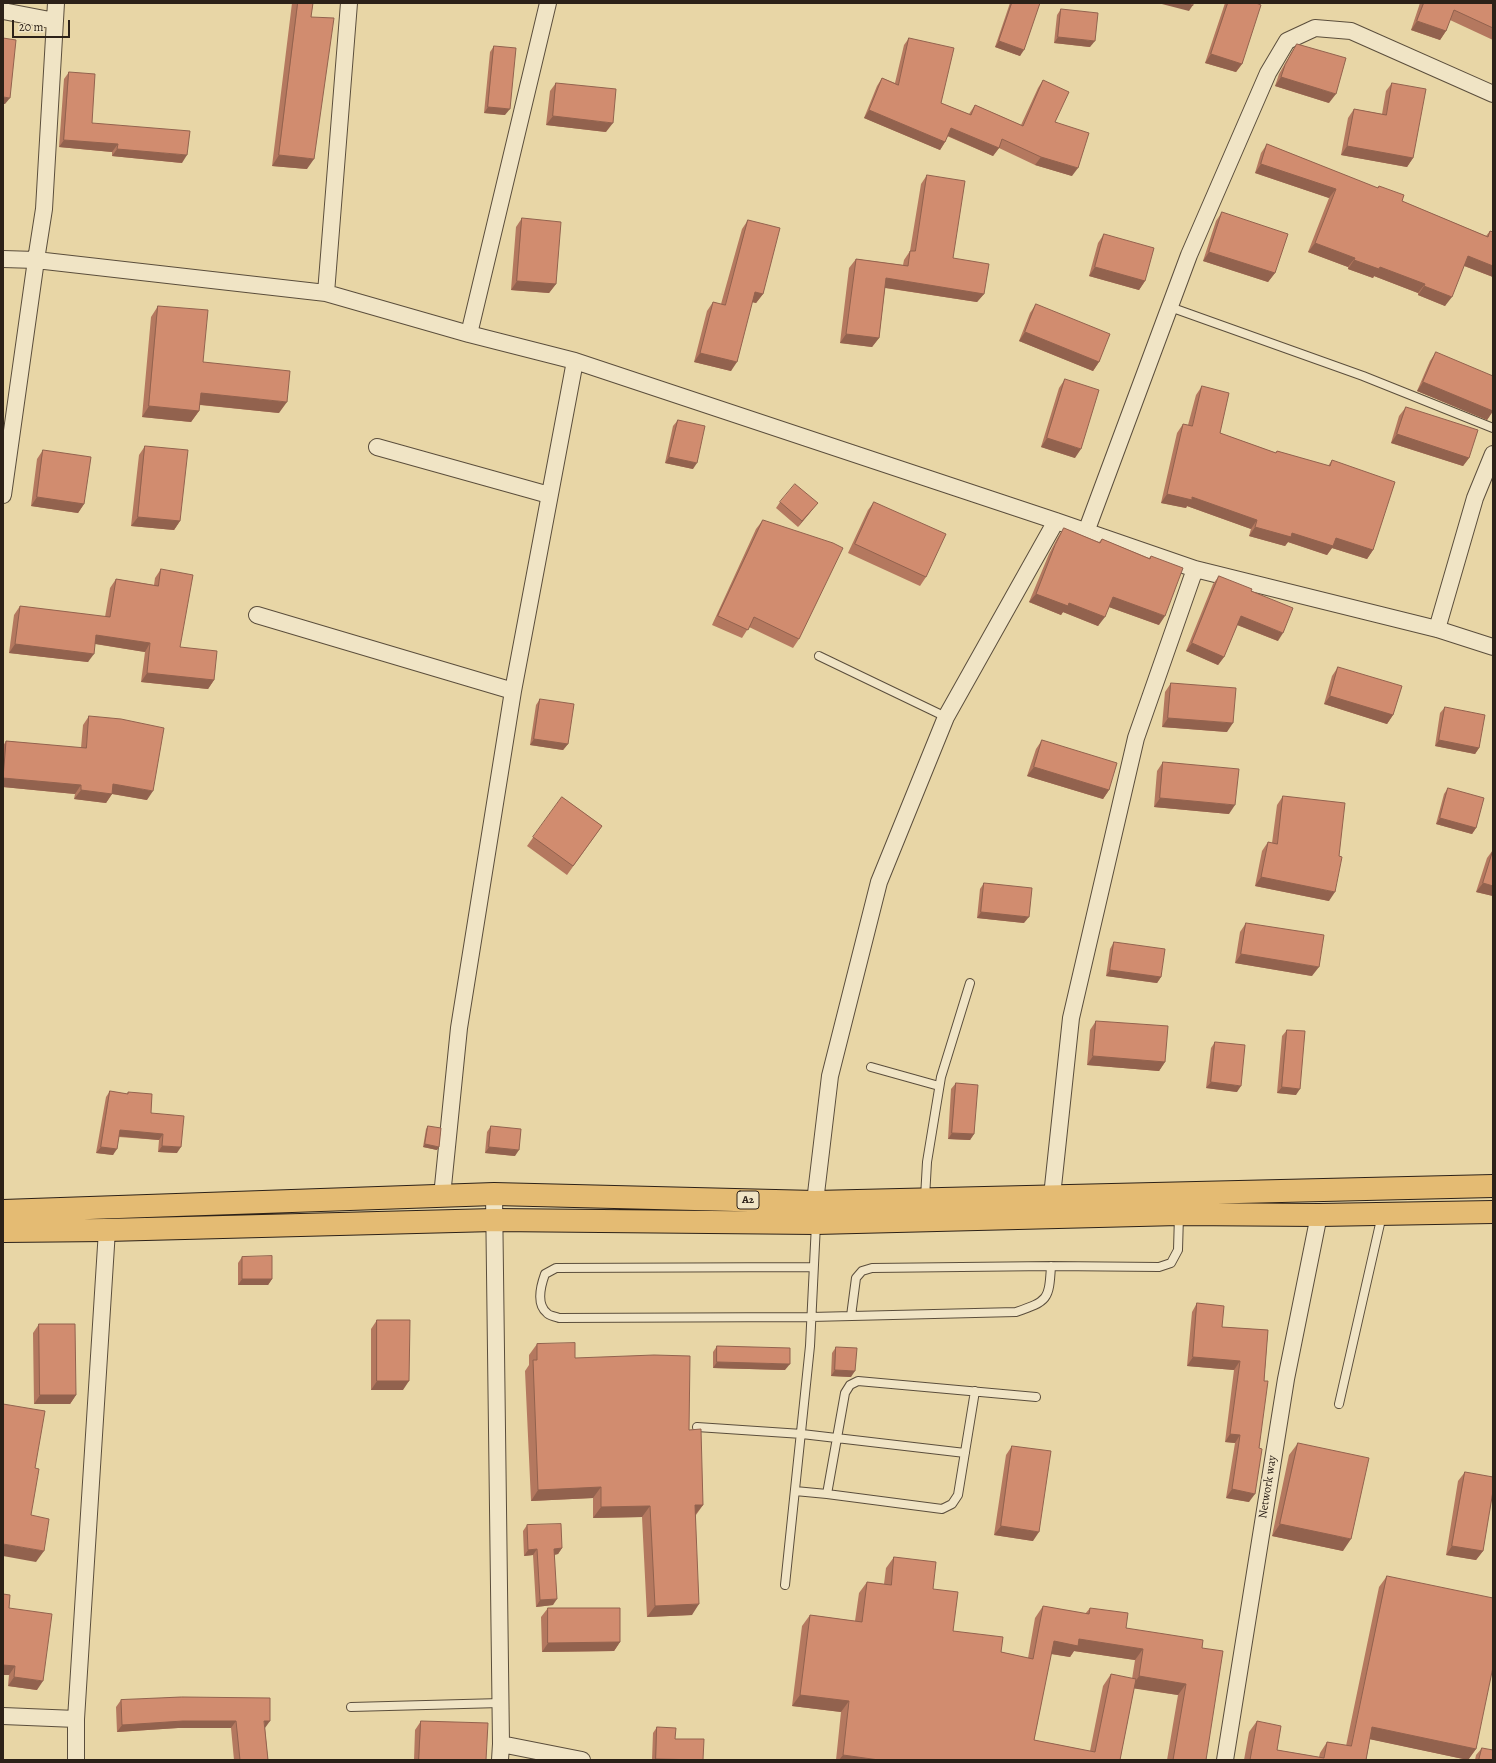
<!DOCTYPE html>
<html>
<head>
<meta charset="utf-8">
<style>
  body { margin:0 }
  #map { position:relative; width:1496px; height:1763px; overflow:hidden; background:#e8d6a6; font-family:Alegreya,serif }
  canvas { display:block }
  .frame { position:absolute; inset:0; border:4px solid #2c2118; pointer-events:none }
  .scale { position:absolute; left:12px; top:20px; width:58px; height:18px; box-sizing:border-box; border:2px solid #2c2118; border-top:0; padding-left:5px; font-size:12px; line-height:14px; white-space:nowrap; color:#2c2118; -webkit-text-stroke:3px #f0e4c5; paint-order:stroke }
</style>
</head>
<body>
<div id="map">
<canvas width="1496" height="1763"></canvas>
<div class="frame"></div>
<div class="scale">20 m</div>
</div>
<script>
const g = document.querySelector('canvas').getContext('2d');
g.lineJoin = 'round';
function stroke(path, color, width, dash) { g.strokeStyle = color; g.lineWidth = width; g.lineCap = dash ? 'butt' : 'round'; g.setLineDash(dash || []); g.stroke(path); }
function fill(path, color) { g.fillStyle = color; g.fill(path, 'evenodd'); }
function label(font, color, halo, rows, align = 'center') {
  g.font = font + ' Alegreya,serif'; g.lineWidth = 3.5; g.setLineDash([]); g.textBaseline = 'middle'; g.strokeStyle = halo; g.fillStyle = color; for (const [text, x, y, turn = 0] of rows) {
    g.save(); g.translate(x, y); g.rotate((+turn || 0) * Math.PI / 180); g.textAlign = isNaN(turn) ? turn : align; if (halo) g.strokeText(text, 0, 0); g.fillText(text, 0, 0); g.restore();
  }
}
const lane = new Path2D(`
  M1170,307L1363,376L1493,428
  M819,656L946,717
  M871,1067L939,1086
  M925,1198L927,1162L941,1077L970,983
  M813,1267L556,1268L545,1274C541,1285 536,1304 547,1313C549,1316 555,1316 559,1318L811,1317L1016,1312C1048,1301 1049,1300 1051,1266
  M851,1316L856,1278L862,1271L872,1268L1051,1266L1159,1267L1171,1263L1178,1250L1179,1215
  M975,1391L958,1495L952,1504L942,1509L827,1494L845,1393L850,1385L858,1381L1036,1397
  M1339,1404L1382,1215
  M697,1427L802,1434L965,1453
  M795,1491L827,1494
  M785,1585L810,1346L816,1224
  M351,1707L501,1703`);
const street = new Path2D(`
  M3,11L55,21
  M3,259L36,260L326,293L469,334L575,361L1056,521L1195,569L1437,629L1493,647
  M326,293L349,3
  M469,334L548,3
  M377,447L549,495
  M3,495L36,260L44,209L56,3
  M1086,532L1189,255L1268,73L1287,41L1315,28L1351,31L1493,94
  M257,615L513,691
  M1437,629L1475,498L1493,454
  M494,1194L501,1744L582,1760
  M442,1196L459,1028L513,691L575,361
  M1052,1196L1071,1018L1136,738L1195,569
  M815,1202L830,1076L879,882L946,717L1056,521
  M3,1716L76,1719
  M76,1760V1719L107,1230
  M500,1760L501,1744
  M1225,1760L1286,1379L1319,1215`);
const highway = new Path2D(`
  M3,1211L494,1194L815,1202L1493,1186
  M3,1231L107,1230L494,1220L816,1223L1179,1214L1319,1215L1493,1212`);
stroke(lane, '#5b4e3c', 10);
stroke(street, '#5b4e3c', 18);
stroke(highway, '#2c2118', 24);
stroke(lane, '#f0e4c5', 8);
stroke(street, '#f0e4c5', 16);
stroke(highway, '#e4bb73', 22);
fill(new Path2D(`
  M292,3H313L311,17L307,169L272,166Z
  M1010,3H1040L1020,56L995,47Z
  M1225,3H1256L1242,64L1236,72L1205,63Z
  M1420,3H1493V40L1450,20L1446,31L1440,40L1411,30Z
  M1061,9L1090,47L1054,43L1057,15Z
  M909,38L941,103L969,114L975,105L1021,125L1038,88L1043,80L1055,122L1072,176L1035,165L999,148L993,156L947,136L945,142L940,150L864,118L877,86L882,78L895,83L904,45Z
  M1297,44L1329,103L1275,86L1279,74L1291,53Z
  M494,46L505,115L484,113L490,52Z
  M69,72L92,123L182,163L112,156V152L59,147L64,79Z
  M556,83L606,132L546,125L550,91Z
  M1392,83L1413,158L1407,167L1341,155L1348,118L1354,109L1382,114L1386,91Z
  M1267,144L1377,188L1379,186L1402,201L1486,236L1490,231L1493,232V277L1464,266L1445,306L1418,295V293L1374,276L1373,278L1348,269V267L1308,252L1329,198L1255,173L1261,153Z
  M927,175L953,258L984,294L977,302L885,288L879,338L872,347L840,343L849,268L856,259L903,265L904,260L910,251L921,184Z
  M1222,212L1275,273L1268,282L1203,261L1216,221Z
  M522,218L556,284L549,293L511,290L516,227Z
  M748,220L763,294L756,303L752,302L731,371L694,362L707,311L713,302L721,304L742,229Z
  M1104,234L1145,281L1139,290L1089,276L1098,243Z
  M1036,304L1099,362L1093,371L1019,341L1030,313Z
  M158,306L203,362L279,413L200,405L199,411L191,422L142,417L151,317Z
  M1436,352L1493,411L1487,420L1417,391L1430,361Z
  M1065,379L1075,458L1041,447L1059,388Z
  M1202,386L1220,433L1276,453L1277,451L1328,466L1332,460L1373,550L1367,559L1332,548L1327,555L1288,542L1285,546L1249,536L1251,529L1187,506L1186,508L1161,503L1177,433L1183,424L1188,425L1196,395Z
  M1406,407L1469,458L1463,466L1391,443L1399,416Z
  M678,420L693,469L665,463L673,426Z
  M145,446L180,521L174,530L131,526L139,455Z
  M43,450L84,504L78,513L31,506L37,459Z
  M780,502L813,509L798,527L776,508Z
  M874,502L926,577L920,586L848,553L868,510Z
  M763,520L799,639L793,648L749,627L742,638L712,625L756,529Z
  M1064,528L1099,542L1102,539L1149,558L1151,556L1159,625L1109,607L1098,626L1063,612L1061,615L1029,602L1049,554L1058,537Z
  M161,569L180,647L214,680L208,689L141,682L145,652L95,644L88,662L9,653L14,615L20,606L105,617L110,588L116,579L154,585L155,578Z
  M1219,576L1251,591L1278,641L1237,625L1224,657L1218,665L1186,651L1213,584Z
  M1338,667L1393,715L1387,724L1324,704L1332,676Z
  M1171,683L1227,732L1162,727L1165,692Z
  M540,699L568,744L563,750L530,745L536,705Z
  M1445,707L1479,748L1475,754L1435,746L1440,713Z
  M89,716L147,800L112,794L106,803L74,799L75,794L3,787V746L6,741L81,748L83,725Z
  M1042,740L1109,790L1103,799L1027,776L1036,749Z
  M1163,762L1229,814L1154,807L1157,771Z
  M1448,788L1476,828L1472,834L1436,824L1444,794Z
  M1283,796L1329,901L1255,886L1262,851L1268,842L1272,843L1277,805Z
  M562,797L602,826L567,875L527,846Z
  M1493,850V896L1476,892L1487,858Z
  M984,883L1024,923L977,918L980,889Z
  M1246,923L1312,976L1235,963L1240,932Z
  M1114,942L1161,977L1157,983L1106,976L1110,949Z
  M1096,1021L1165,1062L1159,1071L1087,1065L1090,1030Z
  M1287,1030L1296,1095L1277,1093L1282,1036Z
  M1215,1042L1237,1092L1206,1088L1211,1048Z
  M956,1083L974,1134L970,1140L948,1139L951,1089Z
  M110,1091L127,1094L128,1092L151,1113L177,1153L158,1152L159,1140L119,1137L113,1155L96,1153L106,1097Z
  M428,1126L437,1150L423,1147L426,1129Z
  M491,1126L515,1156L485,1153L487,1132Z
  M242,1257L272,1279L268,1285H238V1263Z
  M1197,1303L1222,1327L1268,1330L1259,1448L1249,1502L1226,1498L1235,1443L1225,1442L1234,1370L1187,1366L1192,1312Z
  M377,1320L403,1390H371V1329Z
  M39,1324L76,1395L70,1404H34L33,1333Z
  M537,1344L575,1358L689,1430L703,1505L696,1515L692,1615L647,1617L642,1517L593,1518V1498L531,1501L525,1371L529,1365V1355Z
  M717,1346L785,1370L713,1368V1352Z
  M836,1347L851,1377L831,1376L832,1353Z
  M1298,1443L1343,1551L1272,1536L1289,1455Z
  M1012,1446L1033,1541L994,1535L1006,1455Z
  M1465,1472L1483,1551L1476,1560L1446,1555L1458,1481Z
  M527,1525L562,1548L558,1554L555,1555L553,1605L536,1607L533,1555L524,1556L523,1531Z
  M894,1557L933,1589L953,1631L1001,1652L1028,1658L1035,1618L1043,1606L1085,1614L1090,1608L1126,1628L1202,1648L1206,1760H1167L1178,1695L1134,1688L1120,1760H836L841,1712L792,1706L802,1626L810,1615L855,1621L859,1593L867,1582L884,1584L886,1568ZM1074,1651L1135,1660L1132,1679L1111,1674L1103,1686L1090,1751L1034,1740L1051,1654L1070,1657Z
  M1387,1576L1476,1749L1468,1760L1370,1739L1366,1760H1244L1249,1732L1257,1721L1277,1750L1319,1757L1320,1753L1327,1742L1346,1746L1379,1587Z
  M3,1594L9,1608L37,1690L8,1686L9,1675H3Z
  M548,1608L620,1642L614,1651L542,1652L541,1617Z
  M182,1697L265,1728L268,1760H234L231,1728H178L117,1732L116,1707L121,1700Z
  M421,1721L486,1760H414L415,1730Z
  M657,1727L675,1739L703,1760H652L653,1733Z
  M1482,1748L1493,1760H1475L1476,1755Z`), '#b4785f');
fill(new Path2D(`
  M1158,3H1186L1193,5L1189,11Z
  M1417,21L1446,31L1440,40L1411,30Z
  M1058,37L1095,41L1090,47L1054,43Z
  M999,41L1024,50L1020,56L995,47Z
  M1211,54L1242,64L1236,72L1205,63Z
  M1281,77L1336,94L1329,103L1275,86Z
  M3,97L10,98L5,104H3Z
  M488,107L510,109L505,115L484,113Z
  M869,110L945,142L940,150L864,118Z
  M553,116L613,123L606,132L546,125Z
  M951,128L999,148L993,156L946,135Z
  M64,140L118,144L112,152L59,147Z
  M1347,146L1413,158L1407,167L1341,155Z
  M117,149L187,155L182,163L112,156Z
  M279,155L314,159L307,169L272,166Z
  M1041,157L1078,168L1072,176L1035,165Z
  M1261,164L1336,189L1329,198L1255,173Z
  M1315,243L1355,258L1348,267L1308,252Z
  M1209,252L1275,273L1268,282L1203,261Z
  M1468,256L1493,266V277L1462,265Z
  M1354,260L1380,267L1425,284L1418,293L1374,276L1373,278L1348,269Z
  M1095,267L1145,281L1139,290L1089,276Z
  M886,278L984,294L977,302L880,287Z
  M517,281L556,284L549,293L511,290Z
  M1424,286L1452,297L1445,306L1418,295Z
  M755,292L763,294L756,303L748,301Z
  M1025,332L1099,362L1093,371L1019,341Z
  M846,334L879,338L872,347L840,343Z
  M700,353L737,362L731,371L694,362Z
  M1423,382L1493,411L1487,420L1417,391Z
  M201,393L287,402L279,413L193,404Z
  M149,406L199,411L191,422L142,417Z
  M1397,434L1469,458L1463,466L1391,443Z
  M1047,438L1081,449L1075,458L1041,447Z
  M669,457L697,463L693,469L665,463Z
  M1167,494L1192,497L1257,520L1251,529L1187,506L1186,508L1161,503Z
  M37,497L84,504L78,513L31,506Z
  M818,503L798,527L802,521Z
  M138,517L180,521L174,530L131,526Z
  M1255,527L1292,533L1336,538L1373,550L1367,559L1332,548L1327,555L1288,542L1285,546L1249,536Z
  M1036,594L1069,603L1105,617L1098,626L1063,612L1061,615L1029,602Z
  M1113,597L1165,616L1159,625L1106,606Z
  M1241,616L1283,633L1278,641L1235,624Z
  M96,635L150,643L145,652L90,643Z
  M1192,643L1224,657L1218,665L1186,651Z
  M15,644L94,654L88,662L9,653Z
  M147,673L214,680L208,689L141,682Z
  M1330,696L1393,715L1387,724L1324,704Z
  M1168,718L1233,723L1227,732L1162,727Z
  M534,739L568,744L563,750L530,745Z
  M1439,740L1479,748L1475,754L1435,746Z
  M1034,767L1109,790L1103,799L1027,776Z
  M3,778L81,785L75,794L3,787Z
  M113,784L153,791L147,800L107,793Z
  M81,790L112,794L106,803L74,799Z
  M1160,798L1235,805L1229,814L1154,807Z
  M1440,818L1476,828L1472,834L1436,824Z
  M1261,877L1335,892L1329,901L1255,886Z
  M1483,883L1493,886V896L1476,892Z
  M981,912L1029,917L1024,923L977,918Z
  M1241,954L1319,967L1312,976L1235,963Z
  M1110,970L1161,977L1157,983L1106,976Z
  M1093,1056L1165,1062L1159,1071L1087,1065Z
  M1211,1082L1241,1086L1237,1092L1206,1088Z
  M1282,1087L1300,1089L1296,1095L1277,1093Z
  M120,1130L163,1134L159,1140L116,1136Z
  M952,1133L974,1134L970,1140L948,1139Z
  M425,1144L439,1147L437,1150L423,1147Z
  M162,1146L181,1147L177,1153L158,1152Z
  M101,1147L117,1149L113,1155L96,1153Z
  M489,1147L519,1150L515,1156L485,1153Z
  M242,1279H272L268,1285H238Z
  M1193,1357L1240,1361L1234,1370L1187,1366Z
  M717,1362L790,1364L785,1370L713,1368Z
  M835,1370L855,1371L851,1377L831,1376Z
  M377,1381H409L403,1390H371Z
  M40,1395H76L70,1404H34Z
  M1230,1434L1240,1435L1235,1443L1225,1442Z
  M601,1487L593,1498L531,1501L538,1490Z
  M1232,1489L1255,1494L1249,1502L1226,1498Z
  M695,1505H703L695,1515Z
  M650,1506L642,1517L593,1518L601,1507Z
  M1280,1524L1351,1539L1343,1551L1272,1536Z
  M1001,1526L1039,1532L1033,1541L994,1535Z
  M3,1544L44,1551L36,1562L3,1556Z
  M1452,1546L1483,1551L1476,1560L1446,1555Z
  M562,1548L558,1554L550,1555L554,1549Z
  M537,1549L533,1555L524,1556L528,1550Z
  M557,1599L553,1605L536,1607L540,1600Z
  M699,1604L692,1615L647,1617L655,1606Z
  M1079,1639L1143,1649L1135,1660L1074,1651L1070,1657L1046,1653L1054,1641Z
  M620,1642L614,1651L542,1652L548,1643Z
  M3,1665L15,1666L9,1675H3Z
  M1139,1676L1186,1684L1178,1695L1131,1688Z
  M14,1677L43,1681L37,1690L8,1686Z
  M800,1695L849,1701L841,1712L792,1706Z
  M183,1721H236L231,1728H178L117,1732L122,1725Z
  M264,1721H270L265,1728Z
  M1372,1727L1476,1749L1468,1760L1364,1738Z
  M843,1755L879,1760H839Z
  M656,1759L695,1760H656Z`), '#92624e');
const building = new Path2D(`
  M298,3H313L311,17L334,18L314,159L279,155Z
  M1012,3H1040L1024,50L999,41Z
  M1186,3H1193V5Z
  M1228,3H1256L1261,5L1242,64L1211,54Z
  M1424,3H1493V28L1454,10L1446,31L1417,21Z
  M1061,9L1098,13L1095,41L1058,37Z
  M3,38L16,40L10,98L3,97Z
  M909,38L954,48L941,103L971,115L975,105L1023,126L1043,80L1069,92L1055,122L1089,133L1078,168L1041,157L1002,139L999,148L951,128L945,142L869,110L882,78L898,85Z
  M1297,44L1346,58L1336,94L1281,77L1285,65Z
  M494,46L516,48L510,109L488,107Z
  M69,72L95,74L92,123L190,131L187,155L117,149L118,144L64,140Z
  M556,83L616,89L613,123L553,116Z
  M1392,83L1426,89L1413,158L1347,146L1354,109L1386,115Z
  M1267,144L1378,188L1379,186L1404,195L1402,201L1488,237L1490,231L1493,232V266L1468,256L1452,297L1424,286L1425,284L1380,267L1379,269L1354,260L1355,258L1315,243L1336,189L1261,164Z
  M927,175L965,181L953,258L989,264L984,294L886,278L879,338L846,334L856,259L908,266L910,251H915Z
  M1222,212L1288,234L1275,273L1209,252Z
  M522,218L561,222L556,284L517,281Z
  M748,220L780,228L763,294L755,292L737,362L700,353L713,302L725,305Z
  M1104,234L1154,248L1145,281L1095,267Z
  M1036,304L1110,334L1099,362L1025,332Z
  M158,306L208,310L203,362L290,371L287,402L201,393L199,411L149,406Z
  M1436,352L1493,376V411L1423,382Z
  M1065,379L1099,390L1081,449L1047,438Z
  M1202,386L1229,393L1220,433L1276,453L1277,451L1330,466L1332,460L1395,482L1373,550L1336,538L1333,546L1292,533L1291,537L1255,527L1257,520L1192,497V500L1167,494L1183,424L1192,426Z
  M1406,407L1478,430L1469,458L1397,434Z
  M678,420L705,426L697,463L669,457Z
  M145,446L188,450L180,521L138,517Z
  M43,450L91,457L84,504L37,497Z
  M795,484L818,503L802,521L780,502Z
  M874,502L946,534L926,577L855,544Z
  M763,520L833,543L843,548L799,639L754,617L748,630L718,616Z
  M1064,528L1100,543L1102,539L1150,559L1151,556L1183,568L1165,616L1113,597L1105,617L1069,603L1068,606L1036,594L1055,545Z
  M161,569L193,575L180,647L217,651L214,680L147,673L150,643L96,635L94,654L15,644L20,606L110,617L116,579L158,586Z
  M1219,576L1252,589L1251,591L1293,608L1283,633L1241,616L1224,657L1192,643Z
  M1338,667L1402,686L1393,715L1330,696Z
  M1171,683L1236,688L1233,723L1168,718Z
  M540,699L574,704L568,744L534,739Z
  M1445,707L1485,715L1479,748L1439,740Z
  M89,716L121,719L164,728L153,791L113,784L112,794L81,790V785L3,778L6,741L86,748Z
  M1042,740L1117,763L1109,790L1034,767Z
  M1163,762L1239,769L1235,805L1160,798Z
  M1448,788L1484,798L1476,828L1440,818Z
  M1283,796L1345,803L1339,856L1342,857L1335,892L1261,877L1268,842L1277,844Z
  M562,797L602,826L573,866L533,837Z
  M1493,850V886L1483,883Z
  M984,883L1032,888L1029,917L981,912Z
  M1246,923L1324,935L1319,967L1241,954Z
  M1114,942L1165,949L1161,977L1110,970Z
  M1096,1021L1168,1026L1165,1062L1093,1056Z
  M1287,1030L1305,1031L1300,1089L1282,1087Z
  M1215,1042L1245,1045L1241,1086L1211,1082Z
  M956,1083L978,1085L974,1134L952,1133Z
  M110,1091L128,1094V1092L152,1094L151,1113L184,1116L181,1147L162,1146L163,1134L120,1130L117,1149L101,1147Z
  M428,1126L441,1128L439,1147L425,1144Z
  M491,1126L521,1129L519,1150L489,1147Z
  M272,1256V1279H242V1257Z
  M1197,1303L1224,1306L1222,1327L1268,1330L1264,1381H1268L1259,1448L1262,1449L1255,1494L1232,1489L1240,1435L1230,1434L1240,1361L1193,1357Z
  M377,1320H410L409,1381H377Z
  M39,1324H75L76,1395H40Z
  M575,1343V1358L654,1355L690,1356L689,1430L701,1429L703,1505H695L699,1604L655,1606L650,1506L601,1507V1487L538,1490L533,1360H537V1344Z
  M717,1346L790,1348V1364L717,1362Z
  M836,1347L857,1348L855,1371L835,1370Z
  M3,1404L45,1411L35,1468L39,1469L31,1515L49,1519L44,1551L3,1544Z
  M1298,1443L1369,1458L1351,1539L1280,1524Z
  M1012,1446L1051,1451L1039,1532L1001,1526Z
  M1465,1472L1493,1477V1491L1483,1551L1452,1546Z
  M561,1524L562,1548L554,1549L557,1599L540,1600L537,1549L528,1550L527,1525Z
  M894,1557L936,1562L933,1589L958,1592L953,1631L1003,1637L1001,1652L1033,1659L1043,1606L1089,1614L1090,1608L1128,1613L1126,1628L1203,1640L1202,1648L1223,1651L1206,1760H1173L1186,1684L1139,1676L1143,1649L1079,1639L1078,1646L1054,1641L1034,1740L1095,1752L1111,1674L1136,1679L1120,1760H879L843,1755L849,1701L800,1695L810,1615L862,1622L867,1582L891,1585Z
  M1387,1576L1493,1598V1667L1476,1749L1372,1727L1366,1760H1250L1257,1721L1281,1726L1277,1750L1324,1758L1327,1742L1351,1746Z
  M3,1594L10,1595L9,1608L52,1614L43,1681L14,1677L15,1666L3,1665Z
  M548,1608H620V1642L548,1643Z
  M182,1697L270,1698V1721H264L268,1760H240L236,1721H183L122,1725L121,1700Z
  M421,1721L488,1723L486,1760H419Z
  M657,1727L676,1728L675,1739H704L703,1760L656,1759Z
  M1482,1748L1493,1750V1760H1479Z`);
fill(building, '#d18c6f');
stroke(building, '#92624e', 1);
for (const [x, y, w] of [
  [748,1200,22]
]) { const box = new Path2D(); box.roundRect(x - w / 2, y - 9, w, 18, 3); g.fillStyle = '#f0e4c5'; g.fill(box); stroke(box, '#2c2118', 1); }
label('bold 11px', '#2c2118', null, [
  ["A2",748,1200]
]);
label('12px', '#2c2118', '#f0e4c5', [
  ["Network way",1268,1487,-81]
]);
</script>
</body>
</html>
